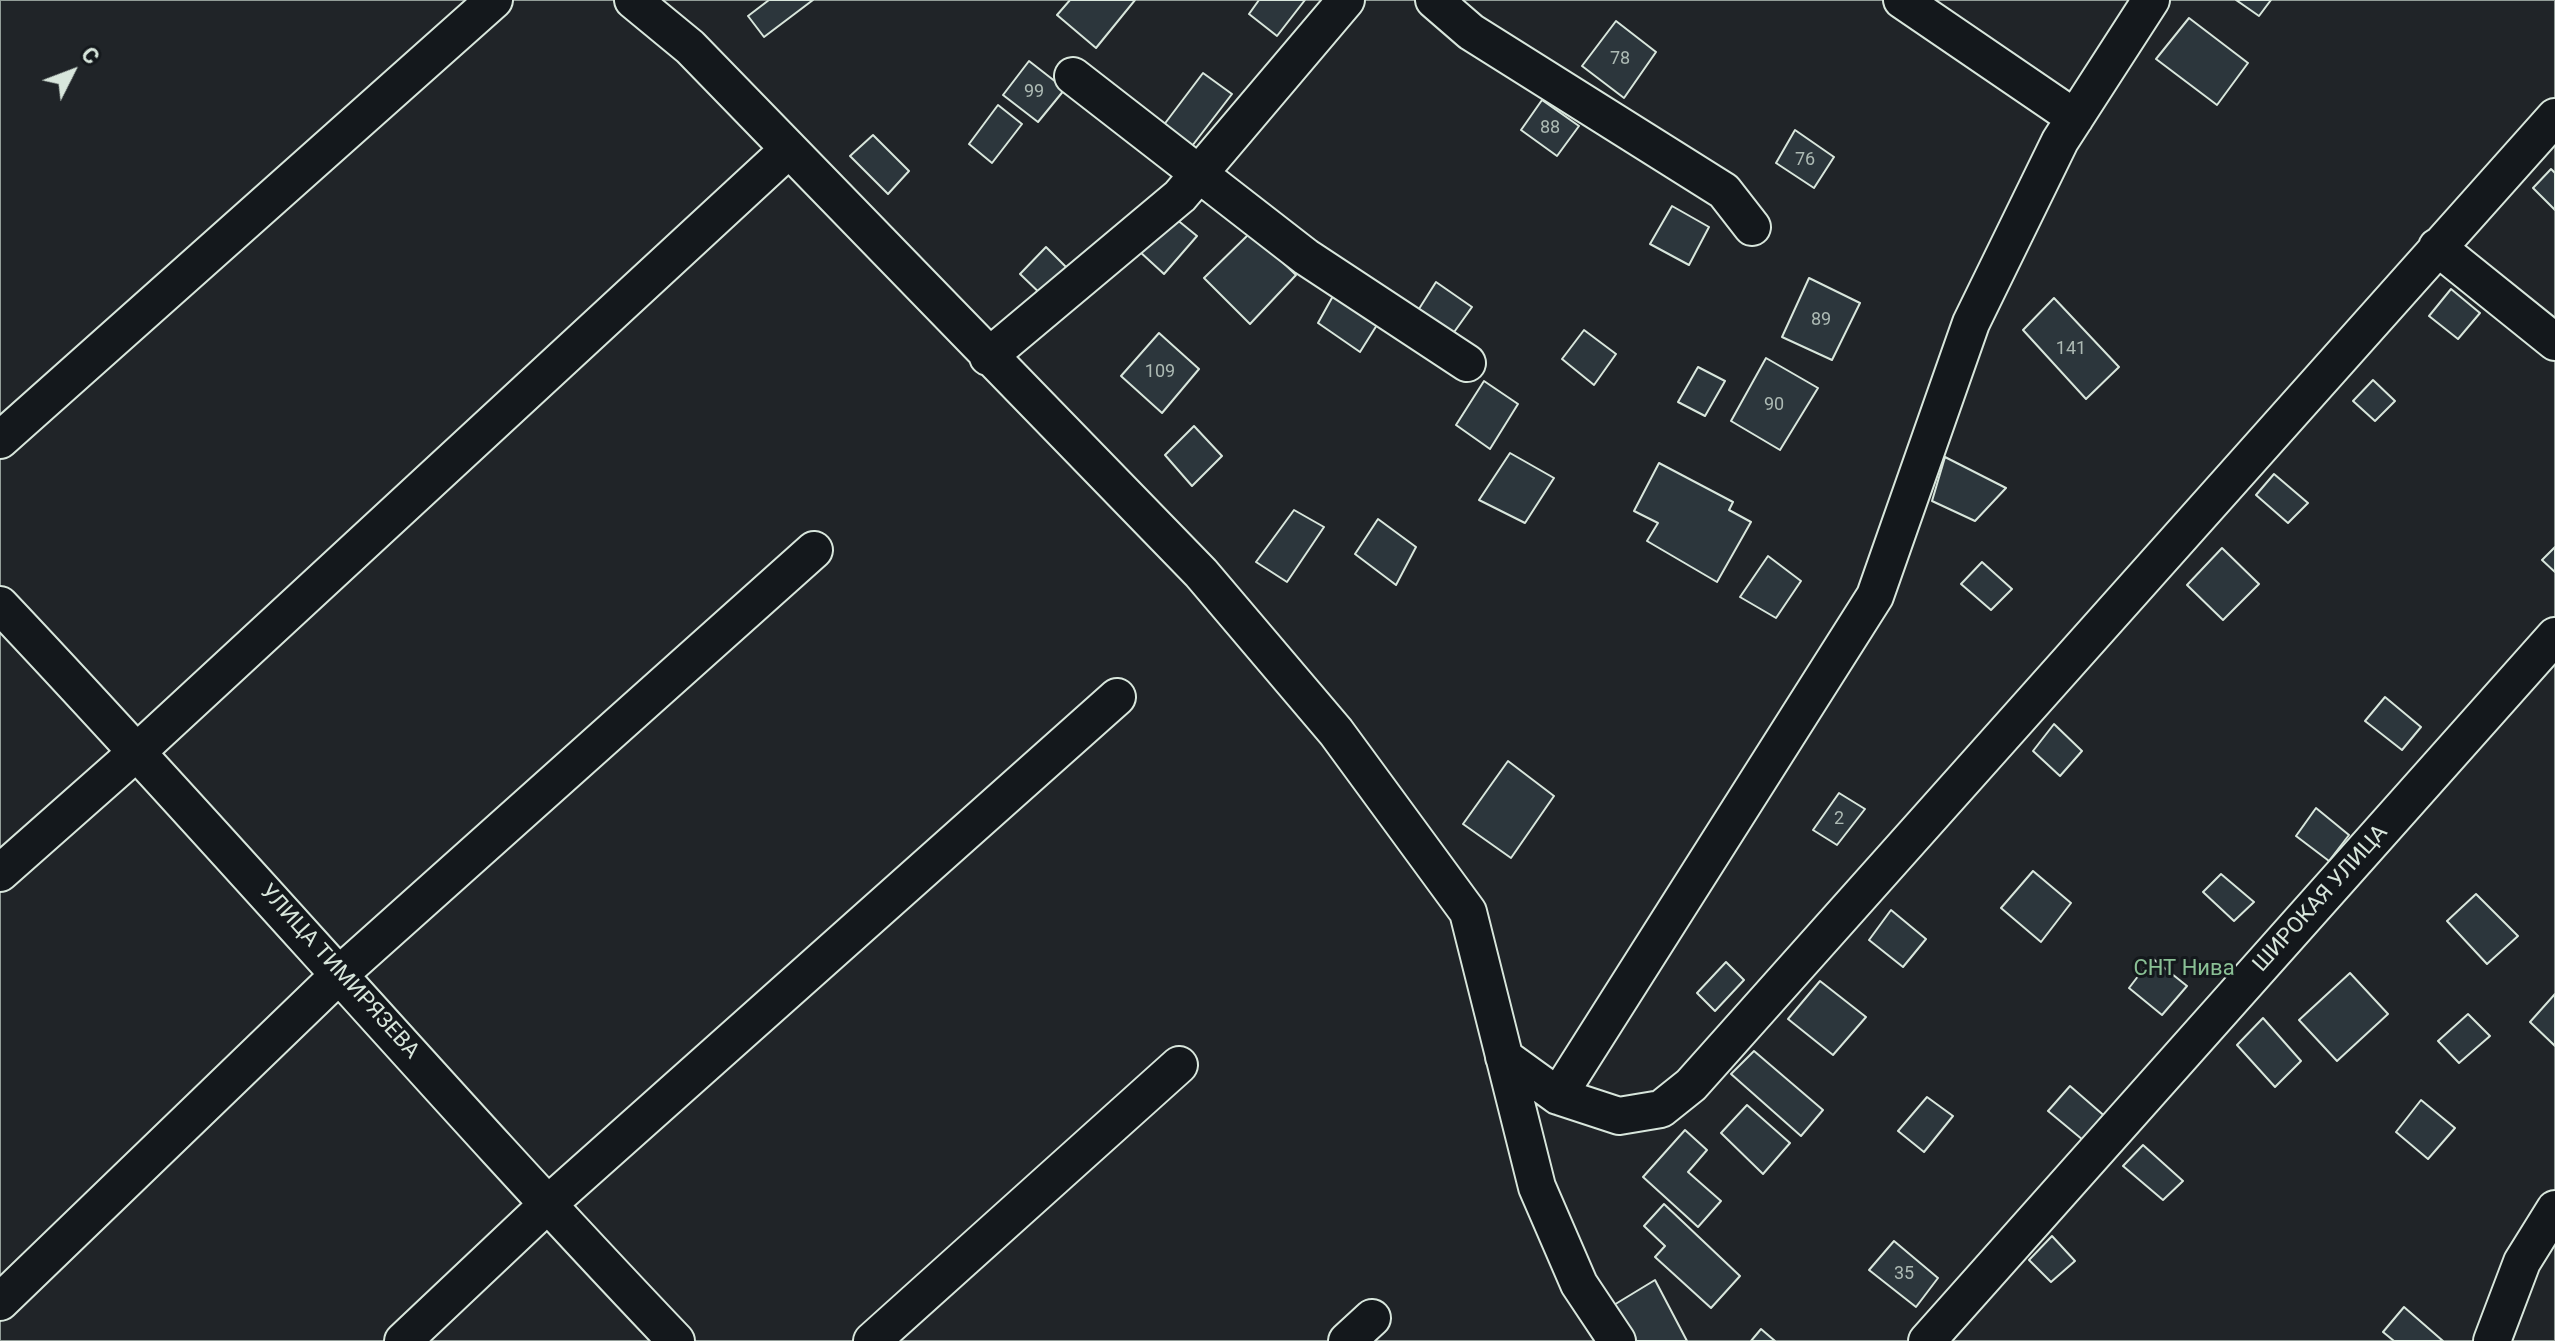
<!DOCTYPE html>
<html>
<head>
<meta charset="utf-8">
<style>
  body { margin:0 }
  #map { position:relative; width:2555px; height:1341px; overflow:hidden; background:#14181c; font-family:Roboto,sans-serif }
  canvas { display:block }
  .north { position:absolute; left:32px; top:32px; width:80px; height:80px; -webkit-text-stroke:6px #14181c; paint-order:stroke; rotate:48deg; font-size:22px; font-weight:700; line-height:32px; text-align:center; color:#d8e6dc }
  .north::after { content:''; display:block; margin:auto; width:28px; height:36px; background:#d8e6dc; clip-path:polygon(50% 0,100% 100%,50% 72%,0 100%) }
</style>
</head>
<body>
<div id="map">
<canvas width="2555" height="1341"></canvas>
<div class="north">С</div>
</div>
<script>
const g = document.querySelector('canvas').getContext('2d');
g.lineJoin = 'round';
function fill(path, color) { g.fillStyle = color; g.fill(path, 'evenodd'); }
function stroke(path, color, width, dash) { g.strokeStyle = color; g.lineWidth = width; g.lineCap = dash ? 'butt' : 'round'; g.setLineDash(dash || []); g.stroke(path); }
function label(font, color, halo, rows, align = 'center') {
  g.font = font + ' Roboto,sans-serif'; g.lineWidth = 6; g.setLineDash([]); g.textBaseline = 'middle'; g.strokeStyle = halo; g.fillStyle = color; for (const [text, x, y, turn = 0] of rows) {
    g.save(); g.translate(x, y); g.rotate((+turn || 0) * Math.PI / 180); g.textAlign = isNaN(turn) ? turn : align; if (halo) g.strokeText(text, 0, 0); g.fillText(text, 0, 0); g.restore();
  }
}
const green = new Path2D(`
  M0,0H2555V1341H0Z`);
fill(green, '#202428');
stroke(green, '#939e99', 2);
const building = new Path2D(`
  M769,0H813L764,37L748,16Z
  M1070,0H1135L1096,48L1057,15Z
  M1259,0H1305L1277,36L1249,14Z
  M2236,0H2271L2259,16Z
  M2189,18L2248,63L2217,105L2156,59Z
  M1616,21L1656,52L1624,98L1582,66Z
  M1029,61L1065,89L1038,122L1003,95Z
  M1203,73L1232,94L1189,150L1160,130Z
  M1542,100L1579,126L1557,156L1521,130Z
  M998,105L1022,124L992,163L969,144Z
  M1795,130L1834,157L1814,188L1776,163Z
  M873,135L909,171L888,194L850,156Z
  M2551,169L2555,173V210L2533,188Z
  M1672,206L1709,227L1689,265L1650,244Z
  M1170,214L1197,236L1164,274L1139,251Z
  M1251,232L1296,275L1250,324L1204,278Z
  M1046,247L1075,276L1047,300L1020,274Z
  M1809,278L1860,303L1832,360L1782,337Z
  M1436,282L1472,307L1452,335L1417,312Z
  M1338,287L1382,317L1360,352L1318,323Z
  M2451,289L2480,313L2458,339L2429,316Z
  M2054,298L2119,367L2086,399L2023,330Z
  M1584,330L1616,354L1594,385L1562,359Z
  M1159,333L1199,369L1162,413L1121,376Z
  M1766,358L1818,388L1780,450L1731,421Z
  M1698,367L1725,381L1705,416L1678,402Z
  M2373,380L2395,401L2375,421L2353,401Z
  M1484,381L1518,404L1490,449L1456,425Z
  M1194,426L1222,456L1192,486L1165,455Z
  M1510,453L1554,478L1525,523L1479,500Z
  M1945,457L2006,488L1975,521L1932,501Z
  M1659,463L1733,502L1729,510L1751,522L1717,582L1647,541L1658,523L1634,511Z
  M2274,474L2308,503L2288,523L2256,495Z
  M1294,510L1324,527L1287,582L1256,562Z
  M1378,519L1416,547L1396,585L1355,554Z
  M2555,547V572L2542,560Z
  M2222,548L2259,584L2223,620L2187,585Z
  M1768,556L1801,581L1776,618L1740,597Z
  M1982,562L2012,589L1991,610L1961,584Z
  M2385,697L2421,727L2402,750L2365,721Z
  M2054,724L2082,751L2060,776L2033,751Z
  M1508,761L1554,796L1511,858L1463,824Z
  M1839,793L1865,809L1837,845L1813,830Z
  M2316,808L2349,835L2329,861L2296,836Z
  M2033,871L2071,903L2041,942L2001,908Z
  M2221,874L2254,902L2234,921L2203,892Z
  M2476,894L2518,936L2487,964L2447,921Z
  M1891,910L1926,939L1903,967L1869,940Z
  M2152,958L2187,986L2162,1015L2129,988Z
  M1726,962L1744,980L1715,1011L1697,993Z
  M2350,973L2388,1014L2337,1061L2299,1020Z
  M1820,981L1866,1017L1833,1055L1788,1019Z
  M2555,994V1046L2530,1022Z
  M2468,1014L2490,1036L2459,1063L2438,1041Z
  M2263,1018L2301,1061L2275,1087L2237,1045Z
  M1754,1051L1823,1110L1801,1136L1731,1074Z
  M2070,1086L2108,1119L2089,1145L2048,1111Z
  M1927,1097L1953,1116L1924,1152L1898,1131Z
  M2421,1100L2455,1128L2428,1159L2396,1132Z
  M1747,1105L1790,1143L1763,1174L1721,1133Z
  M1685,1130L1707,1150L1688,1172L1721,1201L1698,1227L1643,1177Z
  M2143,1145L2183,1181L2163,1200L2123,1166Z
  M1664,1204L1740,1276L1711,1308L1655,1257L1665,1246L1644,1226Z
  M2052,1236L2075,1261L2051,1282L2029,1260Z
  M1894,1241L1938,1278L1916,1307L1869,1270Z
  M1655,1280L1687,1341H1620L1599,1314Z
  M2404,1307L2443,1341H2394L2383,1332Z
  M1761,1329L1775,1341H1751Z`);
fill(building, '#2c363c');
stroke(building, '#d8e6dc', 2);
const street = new Path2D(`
  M633,0L690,47L1201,573L1336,732L1468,912L1537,1187L1579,1284L1617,1341
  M1434,0L1471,32L1724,191L1752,227
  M1902,0L2075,118
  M1073,76L1306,257L1467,363
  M2437,247L2555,342
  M988,357L1180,196L1346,0
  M0,440L494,0
  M0,605C229,847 446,1100 676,1341
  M0,873L138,751L787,151
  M1504,1057L1558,1096L1875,596L1971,323L2060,141L2151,0
  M1558,1096L1619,1116L1661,1109L1691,1085L2555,117
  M0,1302L341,973L814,550
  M403,1341L547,1205L1117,697
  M872,1341L1179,1065
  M1347,1341L1372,1318
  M1927,1341L2555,636
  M2492,1341L2522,1262L2555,1209`);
stroke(street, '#d8e6dc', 40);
stroke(street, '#14181c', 36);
label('18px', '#adbab4', null, [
  ["78",1620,59],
  ["99",1034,92],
  ["88",1550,128],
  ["76",1805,160],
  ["89",1821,320],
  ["141",2071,349],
  ["109",1160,372],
  ["90",1774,405],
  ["2",1839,819],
  ["35",1904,1274]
]);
label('22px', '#d8e6dc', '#14181c', [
  ["ШИРОКАЯ УЛИЦА",2321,899,-48],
  ["УЛИЦА ТИМИРЯЗЕВА",339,972,48]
]);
label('22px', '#8ac095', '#14181c', [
  ["СНТ Нива",2184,969]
]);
</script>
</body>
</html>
